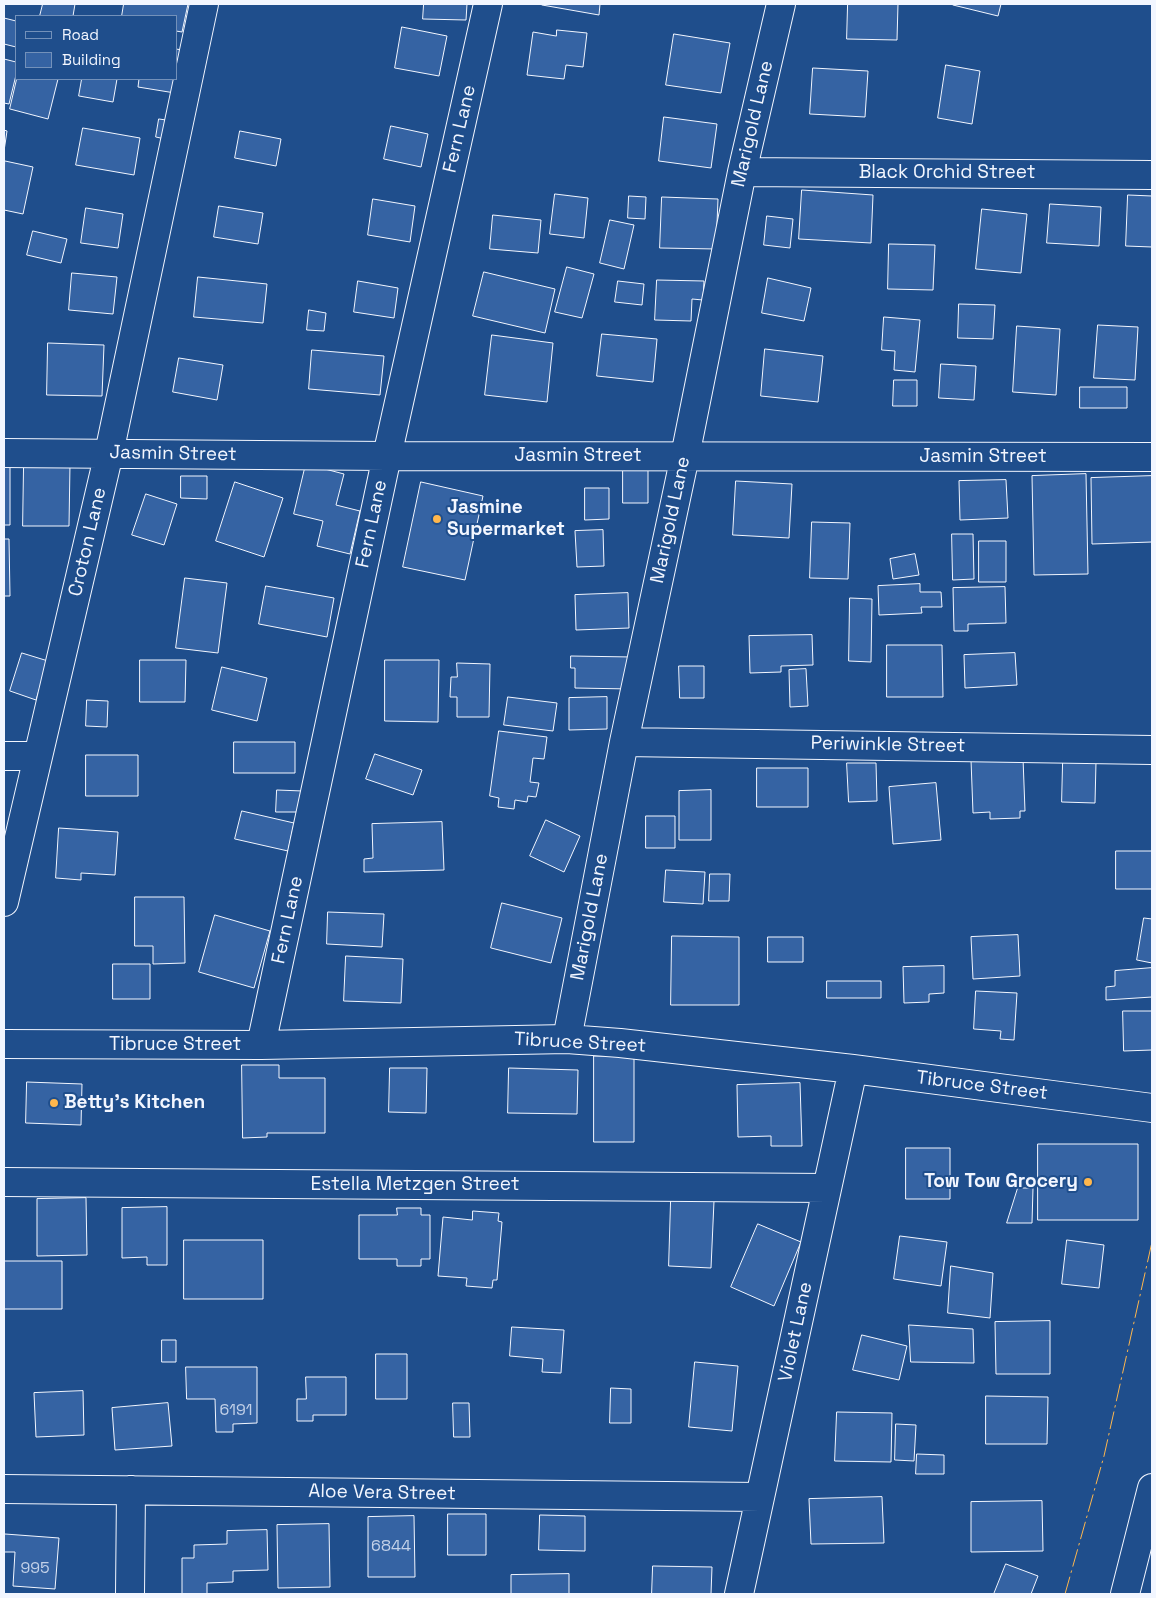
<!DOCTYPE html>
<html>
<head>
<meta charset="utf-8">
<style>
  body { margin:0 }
  #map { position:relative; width:1156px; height:1598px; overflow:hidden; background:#1f4e8c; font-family:"Space Grotesk",sans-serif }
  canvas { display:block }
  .frame { position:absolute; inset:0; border:5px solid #f2f6ff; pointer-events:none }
  .legend { position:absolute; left:15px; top:15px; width:162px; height:65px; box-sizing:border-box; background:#1f4e8c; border:1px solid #7391ba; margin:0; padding:6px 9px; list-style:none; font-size:15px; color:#f2f6ff }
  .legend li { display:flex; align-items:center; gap:10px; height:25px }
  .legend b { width:25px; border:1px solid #7391ba }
</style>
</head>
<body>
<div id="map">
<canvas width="1156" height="1598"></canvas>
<div class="frame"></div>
<ul class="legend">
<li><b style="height:6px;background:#1f4e8c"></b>Road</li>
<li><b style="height:14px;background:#3563a3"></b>Building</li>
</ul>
</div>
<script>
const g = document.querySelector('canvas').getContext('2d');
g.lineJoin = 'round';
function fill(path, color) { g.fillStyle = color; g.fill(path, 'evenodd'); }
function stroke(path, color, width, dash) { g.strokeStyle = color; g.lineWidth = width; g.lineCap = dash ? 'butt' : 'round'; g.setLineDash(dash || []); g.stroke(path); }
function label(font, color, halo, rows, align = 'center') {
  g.font = font + ' "Space Grotesk",sans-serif'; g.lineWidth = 4; g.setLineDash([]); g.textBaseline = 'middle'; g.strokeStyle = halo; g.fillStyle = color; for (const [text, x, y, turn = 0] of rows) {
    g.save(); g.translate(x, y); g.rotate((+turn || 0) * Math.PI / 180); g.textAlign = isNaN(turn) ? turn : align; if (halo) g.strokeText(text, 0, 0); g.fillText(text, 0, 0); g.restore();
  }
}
const building = new Path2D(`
  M43,4H75L73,16H40Z
  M124,4H188L182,32L176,31V16H122Z
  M424,4H467L466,20L423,19Z
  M542,4H600L599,15L542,5Z
  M848,4H898L897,40L847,39Z
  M953,4H1001L998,16L953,5Z
  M4,18L16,21V47L4,44Z
  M402,27L447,36L439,76L395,68Z
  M557,30L587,33L583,67L566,65L564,79L527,75L533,32L556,36Z
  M674,34L730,43L721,93L666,85Z
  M176,49L182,50L175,93L138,87L139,79H176Z
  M4,59L16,62V75L9,104L4,103Z
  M946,65L980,71L972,124L938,118Z
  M813,68L868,71L865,117L810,114Z
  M17,79H58L48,119L10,109Z
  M82,79H117L113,102L79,96Z
  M664,117L717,124L711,168L659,161Z
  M159,119L173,121L169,140L156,137Z
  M391,126L428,134L421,167L384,159Z
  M83,128L140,138L134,175L76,165Z
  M4,130L7,131L4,151Z
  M240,131L281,139L276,166L235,158Z
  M5,161L33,167L23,214L4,210Z
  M802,190L873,195L871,243L799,239Z
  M555,194L588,198L584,238L550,234Z
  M1128,195L1152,196V247L1126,246Z
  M629,196L646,197L645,219L628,218Z
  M662,197L718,199L716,249L660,248Z
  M373,199L415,206L410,242L368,235Z
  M1050,204L1101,207L1099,246L1047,243Z
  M219,206L263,213L258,244L214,237Z
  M86,208L123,214L118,248L81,243Z
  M982,209L1027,214L1021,273L976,269Z
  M493,215L541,220L538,253L490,249Z
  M767,216L793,219L790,248L764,245Z
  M610,220L634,225L624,269L600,263Z
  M33,231L67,239L61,263L27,255Z
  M889,244L935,245L933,290L888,289Z
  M567,267L594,274L582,318L555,312Z
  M484,272L555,289L545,333L473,316Z
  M72,273L117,277L113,314L69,310Z
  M198,277L267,284L263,323L194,317Z
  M768,278L811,288L804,321L762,313Z
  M657,280L704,281L703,300L692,299L691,321L655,320Z
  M358,281L398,288L394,318L354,312Z
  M618,281L644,284L642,305L615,302Z
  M959,304L995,305L993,339L958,338Z
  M309,310L326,313L324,331L307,330Z
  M884,317L920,320L915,372L894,370L895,351L882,350Z
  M1098,325L1138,327L1135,380L1094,378Z
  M1017,326L1060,329L1056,395L1013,392Z
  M602,334L657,339L653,382L597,376Z
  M492,335L553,343L547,402L485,395Z
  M48,343L104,345L102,396L47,395Z
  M765,349L823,356L818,402L761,396Z
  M312,350L384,356L380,395L309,389Z
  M179,358L223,365L217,400L173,392Z
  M941,364L976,366L974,400L939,398Z
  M894,380H917V406H893Z
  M1080,387H1127V408H1080Z
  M24,463L70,464L69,526H23Z
  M306,464L344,474L336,505L360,511L350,554L317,546L323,521L294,514Z
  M623,465H648V503H623Z
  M4,466H10V525H4Z
  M1086,474L1088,574L1034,575L1032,476Z
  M181,476H207V499L181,498Z
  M1152,476V542L1092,544L1091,478Z
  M1006,480L1008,518L960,520L959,481Z
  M736,481L792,484L789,538L733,535Z
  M235,482L283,498L264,557L216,541Z
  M421,482L483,496L465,580L403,567Z
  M585,488H609V519L585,520Z
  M146,494L177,504L164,545L132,535Z
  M812,522L850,523L848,579L810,578Z
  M603,530L604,566L577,567L575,531Z
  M952,534H973L974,579L953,580Z
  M4,539H9L10,596H4Z
  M979,541H1006V582H979Z
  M915,554L919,575L893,579L890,559Z
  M185,578L227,583L218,653L176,648Z
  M920,584V592H941L942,607H921L922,613L879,615L878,586Z
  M266,586L334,598L327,637L259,624Z
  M1005,587L1006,623L968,624V631H954L953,588Z
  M628,593L629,628L576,630L575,595Z
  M850,598L872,599L871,662L849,661Z
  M812,635L813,665L781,666V672L750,673L749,636Z
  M887,645H942L943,697H887Z
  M22,653L48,661L36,700L10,691Z
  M1015,653L1017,685L965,688L964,655Z
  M571,656L632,657L631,689L575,688V668H571Z
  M140,660H186L185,702H140Z
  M385,660H439L438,722L385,721Z
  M457,663L490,664L489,717H457V697H450L451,677H457Z
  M679,666H704V698H680Z
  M222,667L267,678L257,721L212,710Z
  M806,669L808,706L790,707L789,670Z
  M508,697L557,703L553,731L504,725Z
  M607,697V729L569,730V698Z
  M87,700L108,701L107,727L86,726Z
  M499,731L547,737L544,759L533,758L530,782L539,783L536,797L528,796L527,802L515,800L514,809L498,807L499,798L490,796Z
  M234,742H295V773H234Z
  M375,754L422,770L413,795L366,779Z
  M86,755H138V796H86Z
  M1023,758L1025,811H1020V818L990,819V812L973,813L971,760Z
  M1063,762H1096L1095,803L1062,802Z
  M847,763H876L877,801L849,802Z
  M757,768H808V807H757Z
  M936,783L941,840L893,844L889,787Z
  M277,790L303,791L302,812H276Z
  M711,790V840H679V791Z
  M242,811L294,823L288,851L235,839Z
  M646,816H675V848H646Z
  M546,820L580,836L564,872L530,856Z
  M442,822L444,870L364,872V859L373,858L372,824Z
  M59,828L118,832L115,875L81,873V880L56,878Z
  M1116,851H1152V889H1116Z
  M666,870L705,872L703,904L664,902Z
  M710,874H730L729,901H709Z
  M135,897H184L185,963L153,964V946H135Z
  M502,903L562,918L551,963L491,948Z
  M328,912L384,914L382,947L327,944Z
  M215,915L270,931L254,988L199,972Z
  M1144,918L1152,919V963L1137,960Z
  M1018,935L1020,976L973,979L971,937Z
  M672,936L739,937V1005H671Z
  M768,937H803V962H768Z
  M346,956L403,959L401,1003L344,1001Z
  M113,964H150V999H113Z
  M944,966V993L929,994V1002L904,1003L903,967Z
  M1152,968V997L1106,1000V987L1115,986V971Z
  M827,981H881V998H827Z
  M976,991L1017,993L1014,1040L1000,1039L1001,1031L974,1029Z
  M1123,1011H1152V1050L1124,1051Z
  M594,1056H634V1142H594Z
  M242,1065H279V1078H325V1133H267V1137L243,1138Z
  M390,1068H427L426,1113L389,1112Z
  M509,1068L578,1070L577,1114L508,1113Z
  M27,1082L82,1084L81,1125L26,1123Z
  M800,1083L802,1146H771V1136L738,1137L737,1085Z
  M1038,1144H1138V1220H1038Z
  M906,1148H950V1199H906Z
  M1018,1188H1033L1032,1223H1007Z
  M86,1198L87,1255L37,1256V1199Z
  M671,1200L714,1201L711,1268L669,1266Z
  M167,1207V1265H147V1257L122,1258V1208Z
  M397,1208H421V1215H430V1259H421V1266H397V1259H359V1215H397Z
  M473,1211L499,1213L498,1221L502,1222L497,1280H493L492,1288L466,1286L467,1278L438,1276L443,1217L472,1220Z
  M758,1224L801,1242L774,1306L731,1287Z
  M900,1236L947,1242L941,1286L894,1279Z
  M184,1240H263V1299H184Z
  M1067,1240L1104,1245L1099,1288L1062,1284Z
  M4,1261H62V1309H4Z
  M951,1266L993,1273L990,1318L948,1313Z
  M1050,1321V1374H996L995,1322Z
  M909,1325L973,1329L974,1363L911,1362Z
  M512,1327L564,1330L561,1373L542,1372L543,1359L510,1356Z
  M862,1335L907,1346L899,1380L853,1370Z
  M162,1340H176V1362H162Z
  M376,1354H407V1399H376Z
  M695,1362L738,1366L732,1431L689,1427Z
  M186,1367H257V1423L233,1424V1432H216L215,1399H187Z
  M306,1377H346V1415H313V1421H297V1399H306Z
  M611,1388L631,1389V1423H610Z
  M83,1391L84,1435L36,1437L34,1393Z
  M986,1396L1048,1397L1047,1444H986Z
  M168,1403L172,1446L115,1450L112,1408Z
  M453,1403H469L470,1437H454Z
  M837,1412L892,1413L891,1462L835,1461Z
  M896,1424L916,1425L914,1461L895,1460Z
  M917,1454L944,1455V1474H916Z
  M882,1497L884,1543L811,1544L809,1499Z
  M1042,1501L1043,1551L971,1552V1502Z
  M448,1514H486V1555H448Z
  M540,1515L585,1516V1551L539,1550Z
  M414,1516L415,1577H368V1517Z
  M329,1524L330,1587L278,1588L277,1525Z
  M267,1530L268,1570L233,1571V1582L207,1583V1594H182V1558H194V1545L227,1544V1531Z
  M5,1534L59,1538L55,1589L13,1586L15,1552H4Z
  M1006,1564L1038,1576L1031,1594H994Z
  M653,1566L712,1567L711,1594H652Z
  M569,1574V1594H511V1575Z`);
fill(building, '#3563a3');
stroke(building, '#f2f6ff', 1);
const street = new Path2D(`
  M742,172L1152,175
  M4,453L387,456L1152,457
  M624,742L1152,750
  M4,756H37
  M4,902L109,453L204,4
  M567,1039L624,742L685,456L742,172L781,4
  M4,1044L261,1045L567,1039L620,1043L853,1069L1152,1108
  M261,1045L387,456L488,4
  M4,1182L827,1188
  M4,1489L760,1497
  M130,1594L131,1490
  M739,1594L853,1069`);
const secondary = new Path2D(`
  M1125,1594L1152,1488`);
stroke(street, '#f2f6ff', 30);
stroke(secondary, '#f2f6ff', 30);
stroke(street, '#1f4e8c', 28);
stroke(secondary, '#1f4e8c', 28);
stroke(new Path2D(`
  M1065,1594L1104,1456L1152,1242`), '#ffb74d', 1, [18, 4, 2.5, 4]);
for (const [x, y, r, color] of [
  [437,519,5,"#ffb74d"],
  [54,1103,5,"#ffb74d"],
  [1088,1182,5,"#ffb74d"]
]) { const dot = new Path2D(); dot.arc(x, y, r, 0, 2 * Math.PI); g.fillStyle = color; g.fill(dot); stroke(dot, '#1f4e8c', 2); }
label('16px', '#c3d1e8', null, [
  ["6191",236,1411],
  ["6844",391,1547],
  ["995",35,1569]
]);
label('19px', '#f2f6ff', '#1f4e8c', [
  ["Marigold Lane",753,124,-77],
  ["Fern Lane",460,129,-77],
  ["Black Orchid Street",947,173],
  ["Jasmin Street",173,454,1],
  ["Jasmin Street",578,456],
  ["Jasmin Street",983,457],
  ["Marigold Lane",671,520,-78],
  ["Fern Lane",372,524,-78],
  ["Croton Lane",88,542,-77],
  ["Periwinkle Street",888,745,1],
  ["Marigold Lane",590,917,-79],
  ["Fern Lane",288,920,-78],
  ["Tibruce Street",580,1043,3],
  ["Tibruce Street",175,1045],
  ["Tibruce Street",982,1086,7],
  ["Estella Metzgen Street",415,1185],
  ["Violet Lane",796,1332,-78],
  ["Aloe Vera Street",382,1493,1]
]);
label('bold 19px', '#f2f6ff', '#1f4e8c', [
  ["Jasmine",447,508],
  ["Supermarket",447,530],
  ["Betty's Kitchen",64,1103],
  ["Tow Tow Grocery",1078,1182,"right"]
], 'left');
</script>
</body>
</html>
